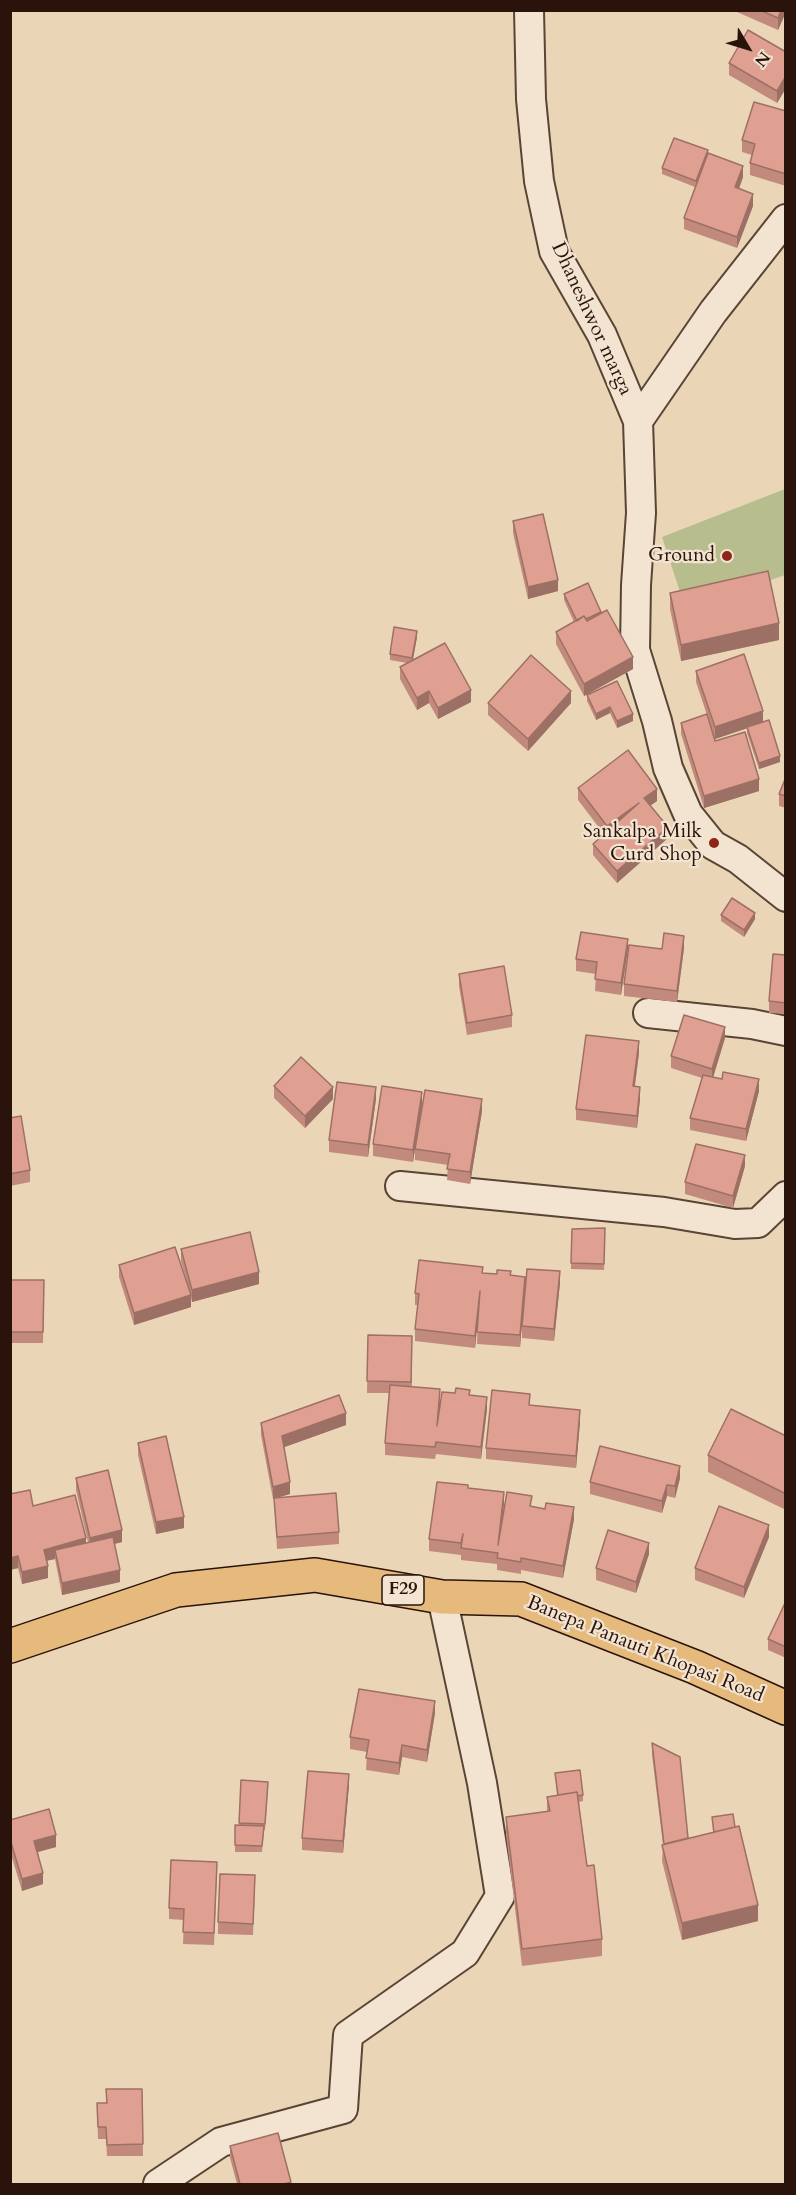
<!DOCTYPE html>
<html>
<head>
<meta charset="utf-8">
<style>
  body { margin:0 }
  #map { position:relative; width:796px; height:2195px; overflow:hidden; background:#ebd5b7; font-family:Cardo,serif }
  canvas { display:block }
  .frame { position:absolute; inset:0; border:12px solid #2a130a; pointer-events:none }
  .north { position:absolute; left:718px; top:18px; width:60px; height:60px; -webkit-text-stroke:4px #f2e4d0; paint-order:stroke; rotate:128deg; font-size:16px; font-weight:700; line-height:24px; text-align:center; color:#2a130a }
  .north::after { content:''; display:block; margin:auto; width:21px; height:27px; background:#2a130a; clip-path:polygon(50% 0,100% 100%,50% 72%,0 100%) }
</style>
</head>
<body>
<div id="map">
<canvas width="796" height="2195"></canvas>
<div class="frame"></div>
<div class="north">N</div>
</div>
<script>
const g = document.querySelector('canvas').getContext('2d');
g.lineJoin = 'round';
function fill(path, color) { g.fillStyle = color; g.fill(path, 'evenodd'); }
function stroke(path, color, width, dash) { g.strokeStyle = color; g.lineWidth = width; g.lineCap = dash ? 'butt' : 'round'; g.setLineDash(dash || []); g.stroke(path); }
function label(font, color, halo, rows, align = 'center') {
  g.font = font + ' Cardo,serif'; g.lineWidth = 4.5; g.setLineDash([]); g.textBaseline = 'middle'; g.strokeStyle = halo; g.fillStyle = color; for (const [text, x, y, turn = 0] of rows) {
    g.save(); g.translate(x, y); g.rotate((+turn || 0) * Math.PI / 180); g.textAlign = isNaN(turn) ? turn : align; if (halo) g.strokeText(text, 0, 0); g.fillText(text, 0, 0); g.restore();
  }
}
fill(new Path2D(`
  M785,489V575L686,610L662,537Z`), '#b8bd8e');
const street = new Path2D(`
  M529,10L531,99L539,181L554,251L602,335L638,421L641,513L636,585L635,650L657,721L668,768L688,814L713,845L738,859L786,897
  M638,421L713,312L786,219
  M648,1013L752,1024L786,1031
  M400,1186L664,1212L735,1224L758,1223L786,1196
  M158,2184L221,2142L343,2109L348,2035L465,1953L500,1896L482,1783L442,1597`);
const primary = new Path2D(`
  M10,1646L176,1590L315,1575L442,1597L521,1599L695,1667L786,1708`);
stroke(street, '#5a4435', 32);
stroke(primary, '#2a130a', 36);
stroke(street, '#f2e4d0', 28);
stroke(primary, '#e6ba7c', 33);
fill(new Path2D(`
  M737,10H786V12L778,30L737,12Z
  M786,52V88L777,103L729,75V63Z
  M786,111V186L750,175V163L752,155L742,152V140Z
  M708,153L743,177L739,189L753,206L737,248L684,229V218L695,187L662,174V168Z
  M513,521L558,591L528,599L513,533Z
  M670,593L779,640L681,661L670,609Z
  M564,594L601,613L633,669L584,696L556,644V632L574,622L564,600Z
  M417,637L413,660L471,702L438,719L429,703L417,710L400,679V667L407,663L390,660V654Z
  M696,671L763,722L780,762L759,769L747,733V728L715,739V741L759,791L704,808L681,734V723L707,715L696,682Z
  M587,695L633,721L617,728L610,713L596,720L587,701Z
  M488,703H571L528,751L488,715Z
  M786,777V808L779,806V794Z
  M578,788L657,801L650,806L668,838L617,883L593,855V844L604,834L578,800Z
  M721,915L755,919L744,937L721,921Z
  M628,939L621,995L595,991L596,974L576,971V959Z
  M684,948L677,1002L624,996V984L662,949Z
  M786,955V1014L769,1013V1001Z
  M459,974L512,1015V1027L467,1035L459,986Z
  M725,1038L713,1077L759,1091L746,1141L690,1130V1118L702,1078L671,1068V1056Z
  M639,1053L635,1086L640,1099L637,1128L576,1120V1109Z
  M274,1086L333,1099L305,1128L274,1098Z
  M376,1099L368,1157L329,1152V1140Z
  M422,1104L482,1111L470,1184L447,1180L448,1165L415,1160V1149L413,1162L373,1156V1144Z
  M10,1118L30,1170V1182L10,1186Z
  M745,1166L733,1208L685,1194V1182Z
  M605,1228L604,1270L571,1269L572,1229Z
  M181,1249L259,1284L192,1302L191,1298V1307L134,1325L119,1277V1265L188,1286L181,1261Z
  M483,1273L511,1275L525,1288L520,1347L477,1344L478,1315L475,1348L415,1341V1329L418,1305H415V1293Z
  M10,1280H44L43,1343H10Z
  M560,1283L554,1341L522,1338V1326Z
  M368,1335L412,1336V1387L440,1401L470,1395L487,1409L481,1459L436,1454L435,1459L385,1455V1443L389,1393H367Z
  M530,1405L580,1422L576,1468L486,1459V1448Z
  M261,1423L346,1425L284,1447L290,1494L275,1498L339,1532V1544L277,1549L274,1499H273L261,1435Z
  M786,1436V1510L708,1472V1455Z
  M138,1443L184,1528L156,1534L138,1455Z
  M76,1478L122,1542L114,1544L120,1582L62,1595L55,1559L47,1561L48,1578L22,1584L18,1568L10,1570V1494L33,1506L86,1543L88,1542L76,1490Z
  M680,1478L675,1498L667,1496L662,1513L590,1494V1482Z
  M468,1488L504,1504L502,1522L532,1507L574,1519L563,1578L521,1570V1574L497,1570V1564L461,1560V1552V1555L429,1551V1539Z
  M769,1537L744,1598L695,1580V1568Z
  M649,1554L636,1593L596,1580V1568Z
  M786,1601V1658L768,1650V1639Z
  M435,1713L427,1762L402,1757L399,1775L366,1770L367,1752L350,1749V1737Z
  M652,1743L688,1838L713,1832L712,1817L735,1827L758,1921L682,1940L662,1861L663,1845L652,1755Z
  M555,1773L583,1795V1801L579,1802L587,1866L602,1939V1956L522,1966L506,1834V1817L547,1812V1797L557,1795Z
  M241,1780L268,1788L265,1830H264L262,1852H235V1825H239Z
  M349,1785L343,1853L302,1850V1838Z
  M10,1820L56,1847L38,1852L43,1884L22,1891L10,1851Z
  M217,1874L214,1945L183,1944L184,1920L169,1919V1908Z
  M255,1887L253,1935L218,1934V1922Z
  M106,2089H142L143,2156H107L106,2139H98L97,2103H106Z
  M230,2146L291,2184H237L230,2158Z`), '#c18a7d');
fill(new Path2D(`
  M781,10H786V12L778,30V18Z
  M786,76V88L777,103V91Z
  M708,150V156L696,187V181Z
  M743,166V177L735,199V187Z
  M753,194V206L737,248V237Z
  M558,580V591L528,599V587Z
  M779,623V640L681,661V645Z
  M417,631V637L412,664V658Z
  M633,657V669L584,696V684Z
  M471,690V702L438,719V708Z
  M429,691V703L417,710V698Z
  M571,691V703L528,751V739Z
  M610,707V713L596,720V714Z
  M763,711V723L715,739V727Z
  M633,714V721L617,728V721Z
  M780,756V762L759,769V763Z
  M759,779V791L704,808V796Z
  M657,789V801L644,810V798Z
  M639,803L607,838V826Z
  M668,827V838L617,883V871Z
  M755,913V919L744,937V930Z
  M684,936V948L677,1002V991Z
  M628,939V950L621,995V983Z
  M725,1027V1038L712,1081V1069Z
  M639,1041V1053L633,1098V1086Z
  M759,1079V1091L746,1141V1129Z
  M333,1087V1099L305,1128V1116Z
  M376,1087V1099L368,1157V1145Z
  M640,1087V1099L637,1128V1116Z
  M422,1092V1104L413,1162V1150Z
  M482,1099V1111L470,1184V1172Z
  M745,1155V1166L733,1208V1196Z
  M560,1271V1283L554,1341V1329Z
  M259,1272V1284L192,1302V1290Z
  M525,1277V1288L520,1347V1335Z
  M480,1291V1302L475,1348V1336Z
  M191,1295V1307L134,1325V1313Z
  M487,1397V1409L481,1459V1447Z
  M580,1410V1422L576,1468V1456Z
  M346,1413V1425L282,1448V1436Z
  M680,1466V1478L675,1498V1486Z
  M290,1482V1494L273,1499V1487Z
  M667,1485V1496L662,1513V1501Z
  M504,1492V1504L498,1556V1545Z
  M574,1507V1519L563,1578V1566Z
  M184,1517V1528L156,1534V1522Z
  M769,1525V1537L744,1598V1587Z
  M122,1530V1542L90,1550V1538Z
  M86,1538V1550H55V1559L44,1561V1550Z
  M649,1543V1554L636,1593V1582Z
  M18,1556V1568L10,1570V1558Z
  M48,1566V1578L22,1584V1572Z
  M120,1570V1582L62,1595V1583Z
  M435,1701V1713L427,1762V1750Z
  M402,1745V1757L399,1775V1763Z
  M349,1774V1785L343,1853V1841Z
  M56,1835V1847L34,1853V1841Z
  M43,1873V1884L22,1891V1879Z
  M758,1905V1921L682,1940V1923Z`), '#9d7066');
const building = new Path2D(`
  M760,10H781L778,18Z
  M748,30L786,52V76L777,91L729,63Z
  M754,102L786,111V174L750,163L755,144L742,140Z
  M674,138L708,150L696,181L662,168Z
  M708,153L743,166L735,187L753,194L737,237L684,218Z
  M543,514L558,580L528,587L513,521Z
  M768,571L779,623L681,645L670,593Z
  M588,583L601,612L586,619L584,616L577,621L564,594Z
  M607,610L633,657L584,684L556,632L584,616L587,621Z
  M394,627L417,631L412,658L390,654Z
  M445,643L471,690L438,708L429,691L417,698L400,667Z
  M744,654L763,711L715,727L696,671Z
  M531,655L571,691L528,739L488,703Z
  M617,681L633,714L617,721L610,707L596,714L587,695Z
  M707,714L715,741L745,732L759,779L704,796L681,723Z
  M769,720L780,756L759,763L747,727Z
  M628,750L657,789L644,798L668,827L617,871L593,844L639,803L607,826L578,788Z
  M786,777V796L779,794Z
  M732,898L755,913L744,930L721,915Z
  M581,932L628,939L621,983L595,979L597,962L576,959Z
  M664,933L684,936L677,991L624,984L629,945L662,949Z
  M773,954L786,955V1003L769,1001Z
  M504,966L512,1015L467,1023L459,974Z
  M684,1015L725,1027L712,1069L671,1056Z
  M586,1035L639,1041L633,1086L640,1087L637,1116L576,1109Z
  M301,1057L333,1087L305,1116L274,1086Z
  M723,1072L759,1079L746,1129L690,1118L703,1075L722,1079Z
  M337,1082L376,1087L368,1145L329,1140Z
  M382,1086L422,1092L413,1150L373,1144Z
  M425,1090L482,1099L470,1172L447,1169L450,1154L415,1149Z
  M21,1116L30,1170L10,1174V1118Z
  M696,1144L745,1155L733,1196L685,1182Z
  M605,1228L604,1264L571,1263L572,1229Z
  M250,1232L259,1272L192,1290L181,1249Z
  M175,1247L191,1295L134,1313L119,1265Z
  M419,1260L483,1267L482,1273L497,1274V1270L511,1271L510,1275L525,1277L520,1335L477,1332L480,1291L475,1336L415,1329L419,1294L415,1293Z
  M527,1269L560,1271L554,1329L522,1326Z
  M10,1280H44L43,1332H10Z
  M368,1335L412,1336L411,1382L367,1381Z
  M390,1385L440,1389L437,1426L442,1392L455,1393L456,1388L470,1390L469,1395L487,1397L481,1447L436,1442L435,1447L385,1443Z
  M492,1390L530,1394L529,1405L580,1410L576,1456L486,1448Z
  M339,1395L346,1413L282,1436L290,1482L273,1487L261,1423Z
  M731,1409L786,1436V1494L708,1455Z
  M166,1436L184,1517L156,1522L138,1443Z
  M600,1446L680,1466L675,1486L667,1485L662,1501L590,1482Z
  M108,1470L122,1530L90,1538L76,1478Z
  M437,1482L468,1485V1488L504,1492L498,1545L507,1492L532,1496L530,1506L545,1509L546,1503L574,1507L563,1566L521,1558V1562L497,1558L498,1553L461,1548L463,1534L461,1543L429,1539Z
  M30,1490L33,1506L75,1495L86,1538L44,1550L48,1566L22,1572L18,1556L10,1558V1494Z
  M336,1493L339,1532L277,1537L274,1498Z
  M719,1506L769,1525L744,1587L695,1568Z
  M608,1530L649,1543L636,1582L596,1568Z
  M113,1537L120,1570L62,1583L55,1550Z
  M786,1601V1647L768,1639Z
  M359,1689L435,1701L427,1750L402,1745L399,1763L366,1758L369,1740L350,1737Z
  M652,1743L680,1757L688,1838L664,1844Z
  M580,1770L583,1795L578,1796L577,1792L558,1795L555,1773Z
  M308,1771L349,1774L343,1841L302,1838Z
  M241,1780L268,1782L265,1824L239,1823Z
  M577,1792L587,1866L594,1865L602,1939L522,1949L506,1817L550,1811L547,1797Z
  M49,1809L56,1835L34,1841L43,1873L22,1879L10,1839V1820Z
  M733,1814L735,1827L714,1832L712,1817Z
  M235,1825L264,1826L262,1846L235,1845Z
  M739,1826L758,1905L682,1923L662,1845Z
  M171,1860L217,1862L214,1933L183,1932L184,1909L169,1908Z
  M220,1874L255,1875L253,1924L218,1922Z
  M106,2089H142L143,2144L107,2145L106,2127H98L97,2103H107Z
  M278,2133L291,2182L284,2184H240L230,2146Z`);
fill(building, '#e0a091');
stroke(building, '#9d7066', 1.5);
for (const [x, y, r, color] of [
  [727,556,6,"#8f2418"],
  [714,843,6,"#8f2418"]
]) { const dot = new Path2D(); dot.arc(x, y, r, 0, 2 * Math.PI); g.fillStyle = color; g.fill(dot); stroke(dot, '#f2e4d0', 2); }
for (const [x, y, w] of [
  [403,1590,42]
]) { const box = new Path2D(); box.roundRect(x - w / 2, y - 15, w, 30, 4.5); g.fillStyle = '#f2e4d0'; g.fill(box); stroke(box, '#2a130a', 1.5); }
label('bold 18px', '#2a130a', null, [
  ["F29",403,1590]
]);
label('20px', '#2a130a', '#f2e4d0', [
  ["Dhaneshwor marga",591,319,65],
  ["Banepa Panauti Khopasi Road",645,1650,22]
]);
label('20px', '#2a130a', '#f2e4d0', [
  ["Ground",715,556],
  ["Sankalpa Milk",702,832],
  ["Curd Shop",702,855]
], 'right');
</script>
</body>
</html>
